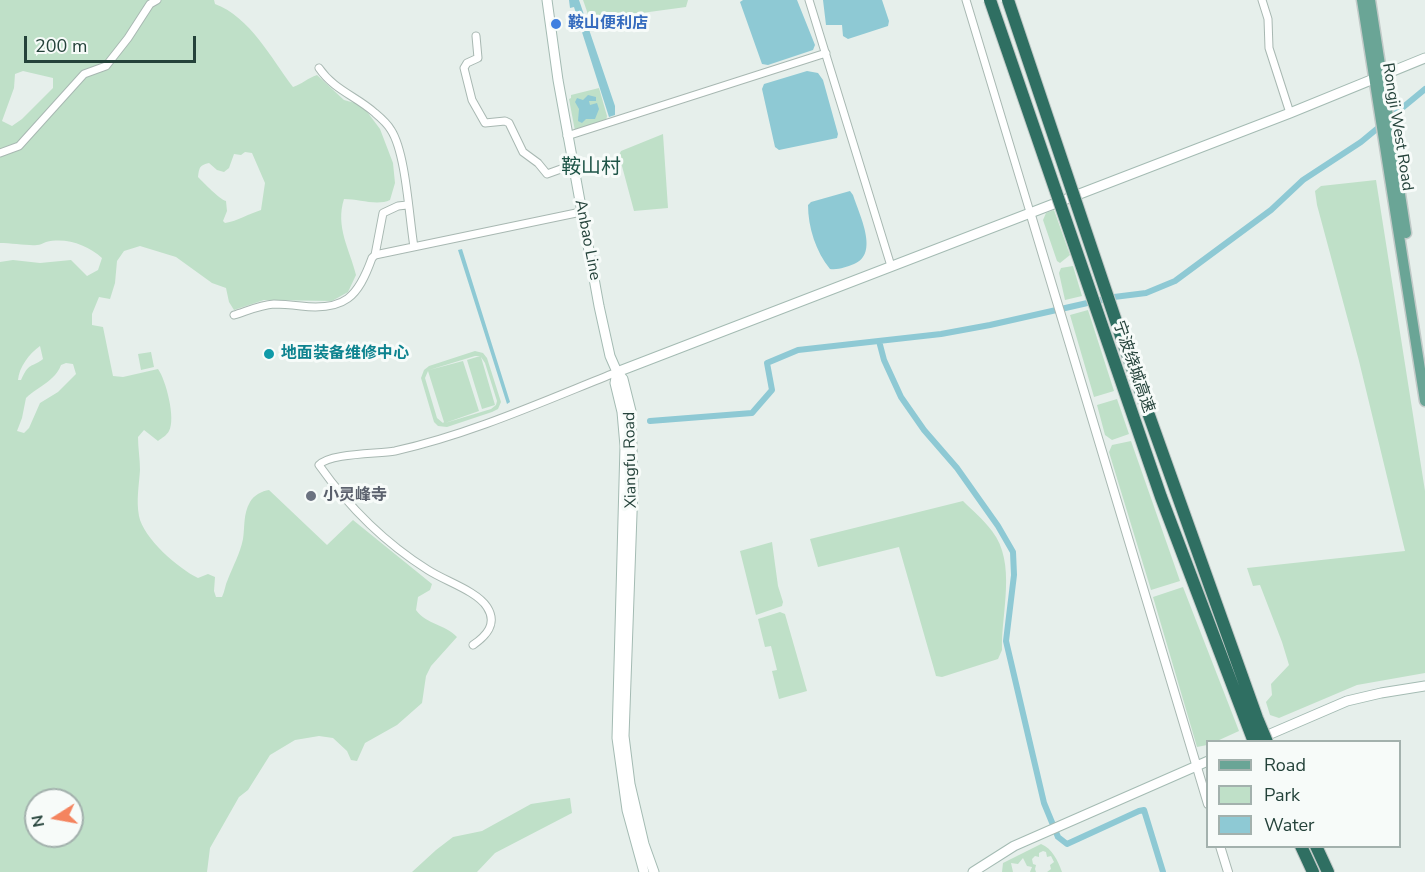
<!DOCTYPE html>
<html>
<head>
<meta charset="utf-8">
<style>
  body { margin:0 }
  #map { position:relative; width:1425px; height:872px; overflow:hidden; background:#e6efeb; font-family:"Nunito Sans",sans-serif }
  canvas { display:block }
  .legend { position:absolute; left:1206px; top:740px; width:195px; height:108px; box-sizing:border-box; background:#f7fbf9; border:2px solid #a3b1ad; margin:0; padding:8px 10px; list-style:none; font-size:18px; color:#24423a }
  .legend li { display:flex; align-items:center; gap:12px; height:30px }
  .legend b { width:30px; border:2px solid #a3b1ad }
  .north { position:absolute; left:24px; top:788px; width:60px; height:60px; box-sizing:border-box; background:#f7fbf9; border:2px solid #a3b1ad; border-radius:50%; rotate:259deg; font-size:16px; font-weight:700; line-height:24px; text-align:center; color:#24423a }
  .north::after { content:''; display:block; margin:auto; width:21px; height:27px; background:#f4845f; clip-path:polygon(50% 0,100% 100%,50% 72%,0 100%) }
  .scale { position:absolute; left:24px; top:36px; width:172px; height:27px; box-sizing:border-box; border:3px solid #24423a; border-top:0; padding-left:8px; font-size:18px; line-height:21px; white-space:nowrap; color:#24423a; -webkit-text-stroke:4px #f7fbf9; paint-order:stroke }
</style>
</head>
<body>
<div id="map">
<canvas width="1425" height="872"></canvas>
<ul class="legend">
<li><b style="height:8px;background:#6aa596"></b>Road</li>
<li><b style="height:16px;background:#bfe0c8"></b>Park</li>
<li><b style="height:16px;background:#8ec9d4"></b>Water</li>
</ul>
<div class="north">N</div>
<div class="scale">200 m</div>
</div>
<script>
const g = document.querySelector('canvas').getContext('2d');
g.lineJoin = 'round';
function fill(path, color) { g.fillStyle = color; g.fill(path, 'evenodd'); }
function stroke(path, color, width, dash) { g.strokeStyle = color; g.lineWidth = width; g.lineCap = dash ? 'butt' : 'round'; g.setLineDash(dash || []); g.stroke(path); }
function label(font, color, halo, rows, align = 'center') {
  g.font = font + ' "Nunito Sans","Noto Sans SC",sans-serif'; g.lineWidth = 6; g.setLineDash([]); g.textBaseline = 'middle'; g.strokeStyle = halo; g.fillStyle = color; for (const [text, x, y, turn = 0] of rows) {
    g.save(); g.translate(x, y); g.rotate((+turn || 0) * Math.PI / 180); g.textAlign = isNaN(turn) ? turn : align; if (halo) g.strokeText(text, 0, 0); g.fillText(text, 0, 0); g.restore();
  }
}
fill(new Path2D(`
  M0,0H214L215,4C250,17 271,58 293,87C302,84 308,78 317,75L344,100L362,105L380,129L393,163L395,183L390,200C377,206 359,199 344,199C335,227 350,250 356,275L348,292L332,301L264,300L234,310L229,302L226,288L212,283L176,257L140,246L124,251L117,261L115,283L110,299L99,297L92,314V325L103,327L113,376L123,377L158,369C166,380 176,419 169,431C167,435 162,438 158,441L144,430L138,437C138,448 140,459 140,470C139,485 136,501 139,516C143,538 179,569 198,578L208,574L215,577L214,591L216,597H222C225,591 225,585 228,579C233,566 240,554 243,539C245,527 243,514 250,502C254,495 262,491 269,490L327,545L353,520L432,584L430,590L418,597L416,610C427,625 445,624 457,637L431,666L426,676L422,703L397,725L365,743L357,761L351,760L347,751L333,738L319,736L295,740L270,755L248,790L239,797L210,848L207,872H0V262L13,260L40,263L71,260L87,276L98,270L102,258C88,245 66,237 46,242C43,243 40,245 37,245C29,246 11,243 0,243ZM23,71L53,78V88L22,119L12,126L2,121L14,88L15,74ZM245,152L252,153L265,183L261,210C248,214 238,221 225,223L223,221L227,211L226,201C219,199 204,183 198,177C199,167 200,165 209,163L217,170L224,172L229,168L234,154L241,155ZM40,346L43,359C30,369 30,361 21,380H18C19,367 29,354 40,346ZM66,363L73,364L76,374L58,392L40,403L29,428L24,433L17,431L22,418L26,398C39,386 55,381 61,365ZM36,800H72V836H36Z
  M583,0H688L686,7L590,20Z
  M599,88L607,116L606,121L575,131L569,99L571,98V95Z
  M663,134L668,208L634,211L619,155L621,151Z
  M1376,180L1425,491V673L1357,685L1279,718L1270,715L1266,702L1272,695L1271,684L1289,665L1282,642L1260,585L1253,586L1247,568L1405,551L1359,361L1317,205L1315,191L1321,186Z
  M1054,210L1070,255L1060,263L1057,261L1043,220L1046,213Z
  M1073,266L1082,296L1065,300L1059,273L1061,268Z
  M1088,310L1114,391L1094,397L1070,315Z
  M475,351L483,353L487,358L501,402L498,409L492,412L447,427L438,426L434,422L421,378L424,370L429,366ZM475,356H480L467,360L482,409L495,405L481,357L485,363L497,401L496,405L491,409L445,423L479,411L463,361L429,370ZM428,371L444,422L443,423L437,418L425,378Z
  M151,352L154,367L141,370L138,354Z
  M1117,399L1129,434L1112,440L1105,435L1097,405Z
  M1131,441L1180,581L1151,590L1109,452L1112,445Z
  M963,501C972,510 984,520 992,531C1017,563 1001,613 1002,650L998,659L942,677L936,676L899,547L818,567L810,539Z
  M772,542L778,586L783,602L782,606L756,615L740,551Z
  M1183,587L1239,731L1217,741L1208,742L1207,745L1197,747L1153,597Z
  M780,612L785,614L807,691L779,699L772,671L777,670L771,646L765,647L758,619Z
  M570,798L572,813L495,853L477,872H412L436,850L453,837L482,831L531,804Z
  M1041,844C1052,848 1058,861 1062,872H1047L1051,869L1050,865L1054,862L1051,856L1047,857L1046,852L1043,851L1039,853V857L1035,856L1032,859L1033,864L1036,865L1035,869L1036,872H1030L1032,867L1027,866L1023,858L1018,864L1011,863L1013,872H1002L1003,863Z`), '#bfe0c8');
fill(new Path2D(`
  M569,0H579L615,106V115L609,117L574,7L570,8Z
  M743,0H797L815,45L813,50L768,65L762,64L740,2Z
  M823,0H882L889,21L888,26L848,39L843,36L842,25H826Z
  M807,71L818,73L823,80L838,134L837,138L779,150L775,147L762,89L764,84Z
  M588,95L596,97V101H589L590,105L597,103L599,109L595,119H586L582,123L578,121L579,109L575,102L577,98L583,100Z
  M850,191L853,195C859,214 880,254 854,264C846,267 839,270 830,269C816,252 808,227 808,205L811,202Z
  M462,249L510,402L507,404L458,250Z`), '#8ec9d4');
stroke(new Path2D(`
  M879,341L884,360L901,397L924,430L957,468L998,526L1013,552L1014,575L1006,641L1044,803L1058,837L1067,844L1139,811L1144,810L1163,872
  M650,421L752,413L772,390L767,363L798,350L941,334L990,325L1114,297L1146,293L1175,281L1271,210L1303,180L1361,142L1425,89`), '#8ec9d4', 6);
const minor = new Path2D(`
  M809,0L891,266
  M966,0L1030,212
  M1262,0L1268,19L1269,48L1290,113
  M476,36L478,58L467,63L464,68L472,100L485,123L505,121L509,123L523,152L538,163L547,174L572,165
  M319,68C334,90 356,96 375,113C381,118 387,123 391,130C406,153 409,217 414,247
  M567,136L826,53
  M0,153L19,146L84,74L106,66L128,38L150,4L157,0
  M375,255L383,213L398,206L407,205
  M234,315C247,311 260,305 274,304C283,304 292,305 301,306C345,311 358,297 372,258L375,255L581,212
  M473,645C486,636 498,624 487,607C477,591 445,581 428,570C385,543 348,506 319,465C329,453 378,454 395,451C471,434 544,401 617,372`);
const tertiary = new Path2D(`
  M1030,212L1208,804
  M1220,846L1228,872`);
const secondary = new Path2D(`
  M547,0L558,80L599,306L610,356L617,372L623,379L631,411L633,486L624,736L630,784L644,844L654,872
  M617,372L1290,113L1425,58
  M617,372L615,383L622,412L625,446L617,738L627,810L644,872
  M1261,738L1347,701L1381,693L1425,686
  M973,872L1014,846L1208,761`);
const primary = new Path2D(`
  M1362,0L1425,401
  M1370,0L1406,233`);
const motorway = new Path2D(`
  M1301,846L1313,872
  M1316,846L1328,872`);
stroke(minor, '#a8b8b2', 9);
stroke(tertiary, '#a8b8b2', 10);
stroke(secondary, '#a4bbb3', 11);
stroke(primary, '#c2cac8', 13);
stroke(motorway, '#c2cac8', 14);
stroke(minor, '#fff', 7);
stroke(tertiary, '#fff', 8);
stroke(secondary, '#fff', 9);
stroke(primary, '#6aa596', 10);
stroke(motorway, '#2f6f62', 12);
const motorwayBridge = new Path2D(`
  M990,0L1161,497L1254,742
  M1008,0L1125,348L1257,718L1267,742`);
stroke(motorwayBridge, '#c2cac8', 14, []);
stroke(motorwayBridge, '#2f6f62', 12);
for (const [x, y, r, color] of [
  [556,24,6,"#3f7fe0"],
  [269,354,6,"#0f9aa8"],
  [311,496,6,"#6b7280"]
]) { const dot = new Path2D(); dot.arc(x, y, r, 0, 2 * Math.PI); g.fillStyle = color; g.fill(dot); stroke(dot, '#f7fbf9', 2); }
label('bold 16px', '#366cbe', '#f7fbf9', [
  ["鞍山便利店",568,24]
], 'left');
label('16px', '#24423a', '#f7fbf9', [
  ["Rongji West Road",1397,127,81],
  ["Anbao Line",587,240,79],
  ["宁波绕城高速",1133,367,71],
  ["Xiangfu Road",631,460,-91]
]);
label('bold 16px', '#0d838f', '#f7fbf9', [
  ["地面装备维修中心",281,354]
], 'left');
label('bold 16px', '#5b616d', '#f7fbf9', [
  ["小灵峰寺",323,496]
], 'left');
label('20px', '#1f5548', '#f7fbf9', [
  ["鞍山村",591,168]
]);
</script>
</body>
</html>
